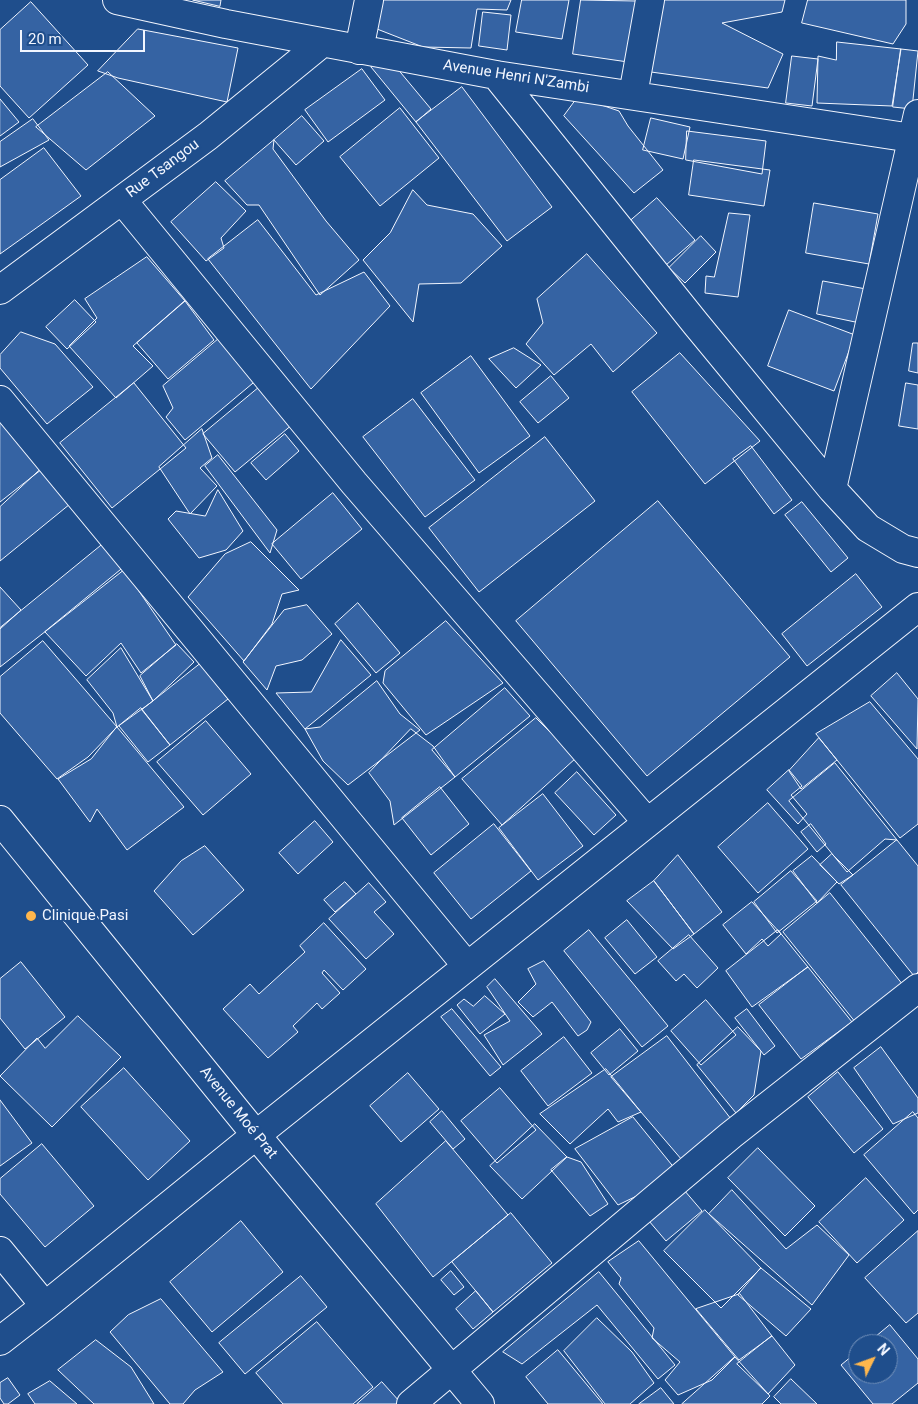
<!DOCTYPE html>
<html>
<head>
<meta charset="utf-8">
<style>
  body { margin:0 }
  #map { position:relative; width:918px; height:1404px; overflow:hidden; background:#1f4e8c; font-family:Roboto,sans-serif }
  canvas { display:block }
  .north { position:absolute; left:848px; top:1334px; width:50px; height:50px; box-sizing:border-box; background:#1f4e8c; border:1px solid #7391ba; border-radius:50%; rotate:48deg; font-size:14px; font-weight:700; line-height:20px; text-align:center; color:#f2f6ff }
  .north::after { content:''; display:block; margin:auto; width:18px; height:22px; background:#ffb74d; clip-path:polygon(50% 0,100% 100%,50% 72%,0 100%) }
  .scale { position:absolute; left:20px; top:30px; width:125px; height:22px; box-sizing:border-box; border:2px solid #f2f6ff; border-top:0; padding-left:6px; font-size:15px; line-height:18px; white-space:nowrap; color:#f2f6ff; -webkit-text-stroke:4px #1f4e8c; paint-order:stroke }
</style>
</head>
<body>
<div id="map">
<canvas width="918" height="1404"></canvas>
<div class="north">N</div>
<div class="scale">20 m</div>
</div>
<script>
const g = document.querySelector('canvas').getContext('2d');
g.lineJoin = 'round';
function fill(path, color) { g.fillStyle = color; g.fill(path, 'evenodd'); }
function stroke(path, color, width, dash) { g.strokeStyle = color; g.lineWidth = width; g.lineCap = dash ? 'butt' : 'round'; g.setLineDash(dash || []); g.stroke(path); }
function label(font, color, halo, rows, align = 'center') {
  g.font = font + ' Roboto,sans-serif'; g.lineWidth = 4; g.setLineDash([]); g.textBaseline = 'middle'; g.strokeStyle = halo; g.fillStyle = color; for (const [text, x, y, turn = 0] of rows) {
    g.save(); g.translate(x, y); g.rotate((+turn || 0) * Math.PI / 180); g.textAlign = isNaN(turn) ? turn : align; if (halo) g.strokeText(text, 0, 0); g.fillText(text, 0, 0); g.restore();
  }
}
const building = new Path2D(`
  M193,0H221L220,6Z
  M383,0H511L507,10L477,9L471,48L423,47L377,29Z
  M522,0H569L562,39L516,32Z
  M581,0L636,1L628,62L573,54Z
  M660,0H785L782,12L722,23L783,54L768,88L651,72Z
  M808,0H906V24L893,44L802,23Z
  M31,2L88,65L29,118L0,86V30Z
  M483,12L511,15L507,50L479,46Z
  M138,29L238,48L227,102L118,78L98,71Z
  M837,42L901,49L892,106L817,103L818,56L836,60Z
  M901,49L918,51L912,109L893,107Z
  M386,55L431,109L416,122L371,67Z
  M792,56L818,59L812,106L786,103Z
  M362,69L385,100L328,142L305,110Z
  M108,72L155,116L86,170L36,127Z
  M462,87L552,207L507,241L416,122Z
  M578,97L619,111L628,126L663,170L634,193L564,116Z
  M0,99L19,122L0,136Z
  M400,108L439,158L380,206L340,157Z
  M302,116L324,141L296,165L274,140Z
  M651,118L690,127L683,159L643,150Z
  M33,119L49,140L0,167V142Z
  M687,131L766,141L762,174L686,160Z
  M274,140L273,149L326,221L359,260L320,295L259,205H247L225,181Z
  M44,148L81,196L0,254V180Z
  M694,160L770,170L764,206L689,195Z
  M216,182L246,211L221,238L224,248L206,261L171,222Z
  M413,190L427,205L473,214L502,246L461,283L419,284L413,322L363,260L390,233Z
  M657,198L695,240L666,265L629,222Z
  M814,203L878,214L869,264L806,253Z
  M729,213L750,215L738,297L705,293L706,276L714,277Z
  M258,220L316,295L364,272L390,306L311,389L208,259Z
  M701,236L716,252L685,283L669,268Z
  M587,254L657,333L613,372L591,344L554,375L526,344L543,323L537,299Z
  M147,257L185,301L133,346L153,366L116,398L69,346L97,318L85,299Z
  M823,281L866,289L860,323L817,314Z
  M75,300L96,322L67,349L46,327Z
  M185,301L214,340L168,379L137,343Z
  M789,310L855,335L834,391L768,366Z
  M21,332L55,344L93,387L47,424L0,368V355Z
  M222,336L259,378L185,440L166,417L173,408L163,386Z
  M913,343H918V373L909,371Z
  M514,348L541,365L516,388L489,359Z
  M680,353L760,441L705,484L632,392Z
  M471,356L530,436L479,473L421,393Z
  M551,376L569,398L538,423L520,402Z
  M134,383L186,448L112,508L60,443Z
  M906,383L918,385V429L899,426Z
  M262,385L293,424L235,472L203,434Z
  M413,399L475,480L425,517L363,437Z
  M0,412L42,469L0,502Z
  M202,429L212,458L200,468L217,486L190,514L159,467Z
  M285,434L299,451L266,480L251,463Z
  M545,437L595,501L479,592L429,528Z
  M751,446L792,500L774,514L733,459Z
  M218,455L277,530L270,553L205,466Z
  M41,469L70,504L0,561V507Z
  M218,490L243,531L226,550L199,558L168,519L176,511L205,516Z
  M333,493L362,529L301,579L272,544Z
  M658,501L790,657L647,776L516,621Z
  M802,502L848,558L831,572L785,515Z
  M251,542L299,590L282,594L272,624L244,661L188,597L225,554Z
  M103,544L125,569L0,667V628Z
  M123,568L176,645L141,673L121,643L86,676L45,632Z
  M856,574L882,607L807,666L782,634Z
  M0,587L21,610L0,629Z
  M358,603L400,653L376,673L335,624Z
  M307,605L332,634L302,660L276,666L267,690L243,662L284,610Z
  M446,621L503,683L426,735L383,683L385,671Z
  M341,640L371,675L305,729L276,693L311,692Z
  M43,641L117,727L88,757L57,779L0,713V677Z
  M177,644L194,662L153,701L140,676Z
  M121,648L153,701L117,727L113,713L87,680Z
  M200,664L228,699L170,745L142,710Z
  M897,673L918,699L917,749L871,696Z
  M377,681L400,714L420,730L348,785L323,761L305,729L320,727Z
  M505,688L530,716L455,777L432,750Z
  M870,702L918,759V824L900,838L816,734Z
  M141,708L170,745L148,762L119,726Z
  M536,718L576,758L502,825L462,779Z
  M206,721L251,774L203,815L157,762Z
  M117,727L184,807L127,850L97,809L90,822L58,779L91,759Z
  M411,729L433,746L455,777L394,825L390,801L369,773Z
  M819,738L837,760L801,789L789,771Z
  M835,763L897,840L885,839L847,872L789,801Z
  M789,770L802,786L791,795L807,814L798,824L767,790Z
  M577,772L616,815L594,835L555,793Z
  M440,787L469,824L431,855L402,818Z
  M543,794L583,846L538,880L499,828Z
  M768,803L808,849L758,893L718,847Z
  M315,821L333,842L298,874L279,853Z
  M494,824L531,871L471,919L434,873Z
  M811,824L826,844L817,852L801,832Z
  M897,840L918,866V972L914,976L841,885Z
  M205,846L244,890L193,935L154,891L181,861Z
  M832,854L853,875L839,884L820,865Z
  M678,855L722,912L694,934L654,881Z
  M812,856L837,882L817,903L793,871Z
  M791,871L817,901L777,933L754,902Z
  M654,881L694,934L673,949L627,901Z
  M345,882L356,894L335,912L324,900Z
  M369,883L386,902L374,912L394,934L366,959L329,919Z
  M830,893L907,990L860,1028L783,932Z
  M752,902L781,934L768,946L762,939L746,954L723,925Z
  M627,920L657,957L635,974L605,938Z
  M324,923L366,969L343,990L324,970L322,973L340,993L322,1009L317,1003L293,1026L298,1032L268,1058L223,1009L250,984L259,994L305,952L300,946Z
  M589,930L668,1026L642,1047L564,951Z
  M778,930L808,967L752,1007L726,971Z
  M689,935L718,968L697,988L684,974L676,981L658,961Z
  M544,961L591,1022L587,1030L578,1036L552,1002L533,1017L518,1002L536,984L528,969Z
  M21,962L65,1017L25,1049L0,1018V979Z
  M808,967L852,1022L801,1059L759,1005Z
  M495,979L542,1034L503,1065L484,1035L510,1021L487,987Z
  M485,996L505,1014L480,1034L457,1005L464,999L473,1006Z
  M706,1000L736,1035L701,1065L671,1031Z
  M452,1009L501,1067L490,1076L441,1017Z
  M747,1009L775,1046L764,1055L735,1018Z
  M78,1016L121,1057L52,1127L0,1076L37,1038L45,1048Z
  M738,1027L761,1051L754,1095L736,1113L697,1065Z
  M620,1029L638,1051L609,1075L591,1053Z
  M667,1036L731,1119L707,1137L682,1160L611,1077Z
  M564,1037L592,1073L548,1106L521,1071Z
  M881,1047L918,1098V1113L893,1124L854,1068Z
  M124,1068L190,1141L148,1180L81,1107Z
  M606,1069L641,1112L618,1122L608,1109L570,1144L540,1114Z
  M838,1072L883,1129L854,1153L808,1097Z
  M408,1073L439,1109L401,1142L370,1106Z
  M500,1088L536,1130L497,1163L461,1121Z
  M0,1100L32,1143L0,1166Z
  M442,1111L465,1139L453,1149L430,1122Z
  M913,1112L918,1118V1210L914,1214L864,1155Z
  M633,1117L680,1175L618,1205L575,1149Z
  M535,1124L567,1157L522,1199L490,1166Z
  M446,1141L508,1215L433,1277L376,1204Z
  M42,1144L94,1206L45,1247L0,1194V1179Z
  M758,1148L815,1206L785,1236L728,1178Z
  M567,1157L581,1162L608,1204L590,1216L551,1170Z
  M866,1178L904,1220L857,1263L819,1222Z
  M684,1190L702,1211L666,1241L649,1221Z
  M732,1190L786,1249L817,1225L849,1255L812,1305L709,1214Z
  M705,1210L761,1268L721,1308L664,1251Z
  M511,1213L552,1263L493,1312L452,1262Z
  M241,1221L283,1272L212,1332L170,1282Z
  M918,1231V1313L906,1323L865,1278Z
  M639,1241L735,1357L712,1380L678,1395L665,1380L680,1362L652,1338L654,1328L619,1284L621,1278L608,1262Z
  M761,1268L811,1309L786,1336L738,1295Z
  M451,1271L464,1287L454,1295L441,1280Z
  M599,1272L675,1365L658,1379L597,1305L522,1364L503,1352Z
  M301,1276L327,1307L245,1374L219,1343Z
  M476,1291L493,1312L473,1329L456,1309Z
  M740,1294L772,1336L739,1360L696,1309Z
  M161,1299L223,1372L195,1390L183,1404H170L110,1332L128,1315Z
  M597,1318L632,1352L654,1383L630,1404H605L564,1351Z
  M317,1322L373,1387L353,1404H283L256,1373Z
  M890,1325L918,1359V1383L892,1404H873L841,1365L858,1351V1374H888V1344H867Z
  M772,1336L795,1365L768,1394L737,1364Z
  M96,1340L131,1367L154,1404H94L58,1370Z
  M558,1350L603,1404H548L526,1377Z
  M735,1357L770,1396L762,1404H682Z
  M8,1378L20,1395L8,1404H4L0,1398V1383Z
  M791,1379L817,1404H781L774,1397Z
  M50,1381L77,1404H35L28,1394Z
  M382,1382L400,1402L398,1404H357Z
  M661,1388L674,1404H639Z`);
fill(building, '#3563a3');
stroke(building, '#f2f6ff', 1);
const minor = new Path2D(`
  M117,0L226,24L496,75L918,139
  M359,50L369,0
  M496,75L696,324L832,489L868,528L903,549L918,553
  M633,95L650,0
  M122,200L354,483L647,822
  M0,290L208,136L322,43
  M0,400L467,966
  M832,489L918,114
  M0,820L256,1135L480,1404
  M0,1251L45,1306
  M0,1341L45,1306L256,1135L918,607
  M411,1404L731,1135L918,988`);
stroke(minor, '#f2f6ff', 30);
stroke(minor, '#1f4e8c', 28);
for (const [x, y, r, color] of [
  [31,916,6,"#ffb74d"]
]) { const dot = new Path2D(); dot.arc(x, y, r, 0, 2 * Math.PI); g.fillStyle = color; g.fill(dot); stroke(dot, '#1f4e8c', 2); }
label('15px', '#f2f6ff', '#1f4e8c', [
  ["Avenue Henri N'Zambi",516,77,9],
  ["Rue Tsangou",163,169,-37],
  ["Avenue Moé Prat",238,1113,51]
]);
label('15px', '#f2f6ff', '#1f4e8c', [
  ["Clinique Pasi",42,916]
], 'left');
</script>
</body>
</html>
